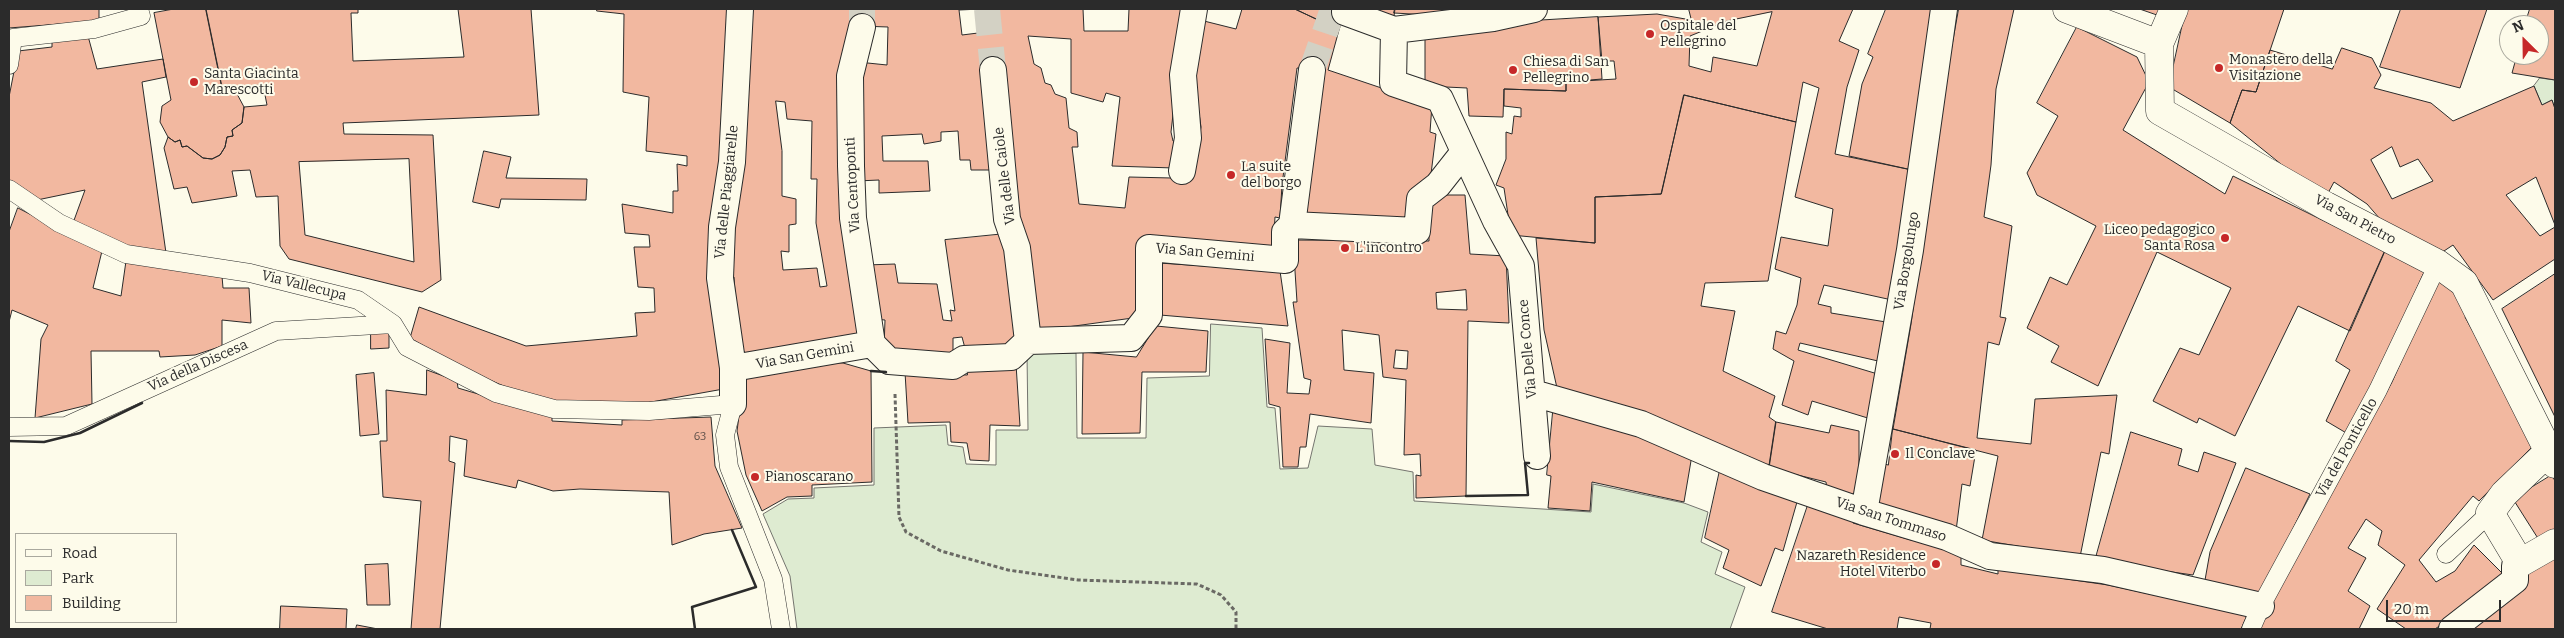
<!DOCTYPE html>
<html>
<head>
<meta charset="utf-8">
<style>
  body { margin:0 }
  #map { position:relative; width:2564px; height:638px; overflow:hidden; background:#fdfbea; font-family:Bitter,serif }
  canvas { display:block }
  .frame { position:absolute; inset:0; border:10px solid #2b2b2b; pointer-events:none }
  .legend { position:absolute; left:15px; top:533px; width:162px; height:90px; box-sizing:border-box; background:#fdfbea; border:1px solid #a9a89e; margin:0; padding:6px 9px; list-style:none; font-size:15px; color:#2b2b2b }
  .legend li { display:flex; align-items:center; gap:10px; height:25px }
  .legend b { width:25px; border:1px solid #a9a89e }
  .north { position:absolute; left:2499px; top:15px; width:50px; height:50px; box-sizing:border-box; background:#fdfbea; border:1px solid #a9a89e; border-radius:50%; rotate:337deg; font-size:14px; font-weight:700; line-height:20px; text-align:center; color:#2b2b2b }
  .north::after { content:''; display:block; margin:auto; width:18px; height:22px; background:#c62828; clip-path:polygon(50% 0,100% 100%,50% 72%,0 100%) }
  .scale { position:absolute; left:2386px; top:600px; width:115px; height:22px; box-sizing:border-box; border:2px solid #2b2b2b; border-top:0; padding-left:6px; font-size:15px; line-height:18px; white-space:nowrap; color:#2b2b2b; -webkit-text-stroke:4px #fdfbea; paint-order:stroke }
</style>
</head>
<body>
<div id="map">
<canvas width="2564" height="638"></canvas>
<div class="frame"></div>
<ul class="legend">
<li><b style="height:6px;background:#fdfbea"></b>Road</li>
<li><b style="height:14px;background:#deebd1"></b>Park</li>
<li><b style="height:14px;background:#f2b8a0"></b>Building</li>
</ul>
<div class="north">N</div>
<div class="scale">20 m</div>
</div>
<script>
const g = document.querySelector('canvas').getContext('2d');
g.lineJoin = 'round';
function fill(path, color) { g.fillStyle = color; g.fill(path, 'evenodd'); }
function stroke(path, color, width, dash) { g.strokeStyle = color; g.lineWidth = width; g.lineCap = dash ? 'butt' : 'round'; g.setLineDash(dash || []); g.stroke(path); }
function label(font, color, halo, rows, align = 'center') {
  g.font = font + ' Bitter,serif'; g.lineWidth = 4; g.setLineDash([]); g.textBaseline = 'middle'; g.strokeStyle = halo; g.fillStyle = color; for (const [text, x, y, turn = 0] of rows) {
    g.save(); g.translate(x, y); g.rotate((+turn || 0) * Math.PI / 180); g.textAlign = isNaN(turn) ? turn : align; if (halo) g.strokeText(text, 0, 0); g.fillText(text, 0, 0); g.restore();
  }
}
const green = new Path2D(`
  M2540,78L2555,80V109L2552,100L2542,105L2534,86Z
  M1211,324L1262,328L1267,407L1275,408L1280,469L1308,468L1318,426L1372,429L1375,465L1413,472L1414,501L1591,512L1593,484L1684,503L1708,512L1701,542L1722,552L1715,574L1745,587L1730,629H797L790,576L763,514L788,499L814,498V488L874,485V428L946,425L948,445L963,447L966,464L996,465V430H1028L1027,353H1076L1077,438H1146L1147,378L1209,376Z`);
fill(green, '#deebd1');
stroke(green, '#74746e', 1);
const building = new Path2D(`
  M9,9H99V21L9,28Z
  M174,9H206L222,87L236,92L244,107L242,123L232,130L233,136L227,137L225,147L220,155L212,159L203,158L187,146L182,147L180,140L175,142L168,137L160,122L162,106L171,100L154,13Z
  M206,9H358V13H351L353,61L464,57L458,9H531L539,115L343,123L344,134L433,135L441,280L422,292L289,259L280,246L278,196L256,197L250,170L232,171L237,196L192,203L187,187L174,189L164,148L168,137L175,142L180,140L182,147L187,146L203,158L212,159L220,155L225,147L227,137L233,136L232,130L242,123L244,107L267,105L263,85L222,87ZM409,159L414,262L305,235L299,162Z
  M597,9H732L729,388L640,404L553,402L506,387L461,368L410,338L419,307L526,346L637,336L635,313L655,312L654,288L638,287L634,247H650L649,235L625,233L622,204L673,213V191H678L677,164L687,166V156L646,151L649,97L623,92L624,14L597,11Z
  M746,9H861L865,337L739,357L734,277L727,275ZM776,101L785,102L787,119L812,121L811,179H817L816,223L827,286L820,287L817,268L783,270L781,251L789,252V225L796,224V199L782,196V151Z
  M861,9H981L959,10L962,35L986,32L982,9H1083L1084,31H1128L1129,9H1185L1171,132L1173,141L1179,143L1174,168L1112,166L1120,97L1106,93L1103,102L1071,93V39L1028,36L1034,64L1041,68L1045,83L1051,85L1055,94L1066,98L1069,128L1077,132L1078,147H1072L1079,204L1125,208L1129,177L1172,178L1193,174L1201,127L1193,72L1200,20L1236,29L1242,9H1295L1339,30L1328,70L1432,105L1430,132L1436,134L1429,190L1425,193L1411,189L1406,222L1306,217L1321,69L1297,68L1282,185L1280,218L1275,217L1273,251L1141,238L1140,317L1038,331L1033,272L1015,223L991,170H971L970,160H960L958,131L941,132V141L924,144L922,134L882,136L883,161H928L930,191L879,193V180L857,181L858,62L887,65L888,27L860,26Z
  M1295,9H1346L1333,12L1328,24Z
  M1354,9H1395L1393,23Z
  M1395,9H1447L1446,16L1394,13Z
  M1689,9H1853L1839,41L1859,50L1847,87L1835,154L1912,170L1892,300L1824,285L1818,304L1831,307V313L1886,322L1878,361L1800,343L1798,350L1881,375L1871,419L1812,401L1808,415L1782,405L1794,361L1773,349L1776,331L1786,334L1797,305L1801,278L1775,269L1781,237L1828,246L1833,209L1795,197L1819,88L1803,82L1796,122L1684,95L1661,194L1595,197V243L1511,235L1504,188L1496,185L1506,159V132L1512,134L1514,116L1521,117V108L1504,106V89L1566,91V82L1616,79L1614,61H1602L1598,17L1657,14L1691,20ZM1772,12L1757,66L1713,57L1711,72L1689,66L1690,36L1727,21Z
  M1886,9H1936L1912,170L1849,156L1862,84L1873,57L1868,54Z
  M1959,9H2014L1996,89L1991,165L1984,217L2012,226L2000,317L2006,318L1999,345L1988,342L1977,438L2031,444L2035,399L2117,395L2109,454L2101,452L2080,557L1982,540L1998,456L1893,429L1911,324L1939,117Z
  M2140,9H2164L2161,16Z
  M2186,9H2284L2256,92L2242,90L2230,123L2169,87Z
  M2401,9H2487L2460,88L2380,67Z
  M2530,9H2555V80L2512,73L2517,55H2539V25H2525Z
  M1333,12L1343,17L1339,30L1328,24Z
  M1598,17L1602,79L1566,82V91L1504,89L1503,117L1469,116L1467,88L1425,86V36L1460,25Z
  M2077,27L2137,57L2149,82L2123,130L2225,194L2233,176L2385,251L2350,331L2298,306L2235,436L2199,418L2197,423L2153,401L2180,348L2199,355L2231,288L2157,252L2098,386L2051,362L2059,346L2027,328L2050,277L2067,285L2096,226L2037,195L2027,173L2058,116L2037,103Z
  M88,36L97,69L163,59L166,77L142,82L166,253L126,247L73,223L85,190L37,200L9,180V97L18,51L52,47V39Z
  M2342,48L2372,58L2381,75L2374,88L2431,103L2453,121L2534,86L2542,105L2552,100L2555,109V225L2536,177L2506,195L2540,236L2555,227V259L2493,300L2453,245L2438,255L2387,227L2367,204L2334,182L2328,193L2292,173L2230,123L2242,90L2256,92L2270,50L2332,69ZM2392,147L2400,167L2418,159L2433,181L2392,199L2371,160Z
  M1684,95L1796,122L1768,281L1705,283L1701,306L1735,311L1723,371L1775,396L1769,417L1776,422L1769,468L1557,388L1544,330L1536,238L1595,243V197L1661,194Z
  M484,151L511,157L506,178L587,179L586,200L501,199L499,208L473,202Z
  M1433,195H1465L1470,254L1506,256L1509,323L1468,321L1466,496L1416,498V475L1421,476L1420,454L1404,455L1406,380L1383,377L1379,335L1342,330L1344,370L1374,373L1371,423L1310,414L1306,447H1300L1298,467H1283L1280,407L1269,404L1265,339L1290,343L1287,393L1309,394L1311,380L1304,378L1293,302H1297L1293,240L1429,241L1428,200ZM1466,290L1467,310L1437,309L1436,293ZM1396,350L1408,351L1407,369L1394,368Z
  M18,208L102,251L93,288L121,296L126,261L222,276L223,288H249L251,323L222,320V346L195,355L160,357L159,351H91L92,404L35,418L41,339L48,325L12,310L9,322V232Z
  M1005,234L1019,342L966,352L962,337L953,338V359L884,348L885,320L873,319L866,265L895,264L898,283L937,284L943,320L952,321L950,310L955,311L945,240Z
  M2385,251L2425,270L2377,378L2348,434L2326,421L2350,370L2336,361Z
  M1159,263L1280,271L1288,326L1160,315Z
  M2555,274V417L2502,309Z
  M2438,278L2471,309L2465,317L2535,444L2479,501L2473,496L2419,560L2436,582L2455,571L2474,545L2508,579L2435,629H2406L2377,609L2405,565L2378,545L2382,531L2366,519L2348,548L2366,558L2348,591L2370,606L2359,629H2260L2275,595L2392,382Z
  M1156,326L1208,331L1206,372H1142L1140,433L1082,434L1083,352L1136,357Z
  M371,331H389V348L371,349Z
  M826,362L843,363L871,371L872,482L812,485V496L787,497L762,511L746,475L737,431L744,378Z
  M968,364H1016L1020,426L990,425L989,461L970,460L967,443L951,442L950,422L908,423L905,372L967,375Z
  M427,370L457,381L458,388L552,416V421L622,425V420L711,417L715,466L742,528L704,534L672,545L669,492L580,489L553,491L518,480L516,488L464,476L467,440L450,436L449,461L455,463L440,629H411L421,501L383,497L380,441H387L386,390L426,395Z
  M374,373L379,434L360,436L356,375Z
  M1553,412L1640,435L1692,455L1684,502L1592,482L1590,511L1548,508L1551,476L1547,475Z
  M1776,422L1829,433L1831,425L1859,431V495L1827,490L1826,482L1769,468Z
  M1893,429L1976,450L1970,486L1962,484L1956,531L1872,505L1882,463L1888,465Z
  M2131,432L2182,449L2178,465L2198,472L2204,452L2236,463L2193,575L2095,561Z
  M2246,468L2310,494L2261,594L2205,580L2210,552Z
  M1720,470L1797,502L1783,551L1775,548L1761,586L1723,568L1729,550L1705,538Z
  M2552,475L2555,481V531L2539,540L2513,499Z
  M1809,502L1854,517L1853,523L1911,540L1913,534L1961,556V565L1998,574V569L2108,585L2247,615L2241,629H1930L1931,623L1899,617L1897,629H1828L1772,612Z
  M2555,554V629H2460L2521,573Z
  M388,564L390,605H367L365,565Z
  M281,606L347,609L346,629H280Z
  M357,625L378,629H356Z`);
fill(building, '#f2b8a0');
stroke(building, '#2b2b2b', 1);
stroke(new Path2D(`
  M987,9L993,70
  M862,27V9
  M1312,70L1333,9`), '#d3d1c4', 26, [26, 13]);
const service = new Path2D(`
  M9,65L13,38L94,29L141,16L139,9
  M9,189L59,223L126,254L250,273L358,300L393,324L407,347L496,393L554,409L649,411L733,404L725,435L729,467L773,579L781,629
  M9,427L66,426L276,331L393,324
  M2446,554L2490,513
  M2251,629L2261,606L2378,390L2438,264`);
const pedestrian = new Path2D(`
  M1345,12L1394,30L1493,18L1534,9
  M862,27L850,76L851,166L853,218L872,344
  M1394,30L1393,83L1440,99L1496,221L1521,266L1537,456
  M993,70L1007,219L1017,248L1028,341
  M1182,171L1188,138L1183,75L1194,9
  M1292,225L1417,231L1420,199L1438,185L1464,152
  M1292,225L1312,70
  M733,368L872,344L889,361L953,366L964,359L1011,357L1028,341L1131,338L1149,315V248L1285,260V232L1292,225
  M1533,393L1641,424L1763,477L1864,512L1947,537L1990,556L2103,570L2261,606
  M733,404V368L720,278L722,227L732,162L740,9
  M1864,512L1910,250L1944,9
  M2452,629L2515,580V566L2520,563`);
const minor = new Path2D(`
  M2067,9L2159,44
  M2174,9L2159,44L2160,111L2326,206L2438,264L2464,283L2555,464
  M2549,451L2504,494L2490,513L2520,563L2555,543`);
stroke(service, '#2b2b2b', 19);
stroke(pedestrian, '#2b2b2b', 28);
stroke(minor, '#2b2b2b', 29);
stroke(new Path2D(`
  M895,394L899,517L906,532L941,551L1008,570L1078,580L1197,584L1221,595L1236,612V629`), '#6a6964', 3, [4, 2.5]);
stroke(service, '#fdfbea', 18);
stroke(pedestrian, '#fdfbea', 26);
stroke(minor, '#fdfbea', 28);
stroke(new Path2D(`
  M871,371L886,372
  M9,441L44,442L80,433L142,403
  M1466,496L1528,495L1525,463H1529
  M695,629L692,607L756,587L732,530`), '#2b2b2b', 2.5);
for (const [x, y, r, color] of [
  [1650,34,5,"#c62828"],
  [2219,68,5,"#c62828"],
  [1513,70,5,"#c62828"],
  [194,82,5,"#c62828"],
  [1231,175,5,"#c62828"],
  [2225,238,5,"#c62828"],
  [1345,248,5,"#c62828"],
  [1895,454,5,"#c62828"],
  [755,477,5,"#c62828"],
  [1936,564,5,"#c62828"]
]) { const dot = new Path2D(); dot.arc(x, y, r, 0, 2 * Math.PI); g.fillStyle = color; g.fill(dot); stroke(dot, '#fdfbea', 2); }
label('11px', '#5d4e48', null, [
  ["63",700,437]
]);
label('14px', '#2b2b2b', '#fdfbea', [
  ["Ospitale del",1660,26],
  ["Pellegrino",1660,42],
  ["Monastero della",2229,60],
  ["Visitazione",2229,76],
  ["Chiesa di San",1523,62],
  ["Pellegrino",1523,78],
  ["Santa Giacinta",204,74],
  ["Marescotti",204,90],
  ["La suite",1241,167],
  ["del borgo",1241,183],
  ["Liceo pedagogico",2215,230,"right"],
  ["Santa Rosa",2215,246,"right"],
  ["L'incontro",1355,248],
  ["Il Conclave",1905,454],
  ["Pianoscarano",765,477],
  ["Nazareth Residence",1926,556,"right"],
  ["Hotel Viterbo",1926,572,"right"]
], 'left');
label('14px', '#2b2b2b', '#fdfbea', [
  ["Via delle Caiole",1005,176,-97],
  ["Via Centoponti",853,185,-93],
  ["Via delle Piaggiarelle",727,192,-84],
  ["Via San Pietro",2355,220,28],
  ["Via San Gemini",1205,253,5],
  ["Via Borgolungo",1907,261,-81],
  ["Via Vallecupa",304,286,14],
  ["Via Delle Conce",1528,349,-95],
  ["Via San Gemini",805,356,-10],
  ["Via della Discesa",198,366,-24],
  ["Via del Ponticello",2347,448,-61],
  ["Via San Tommaso",1891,520,18]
]);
</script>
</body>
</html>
